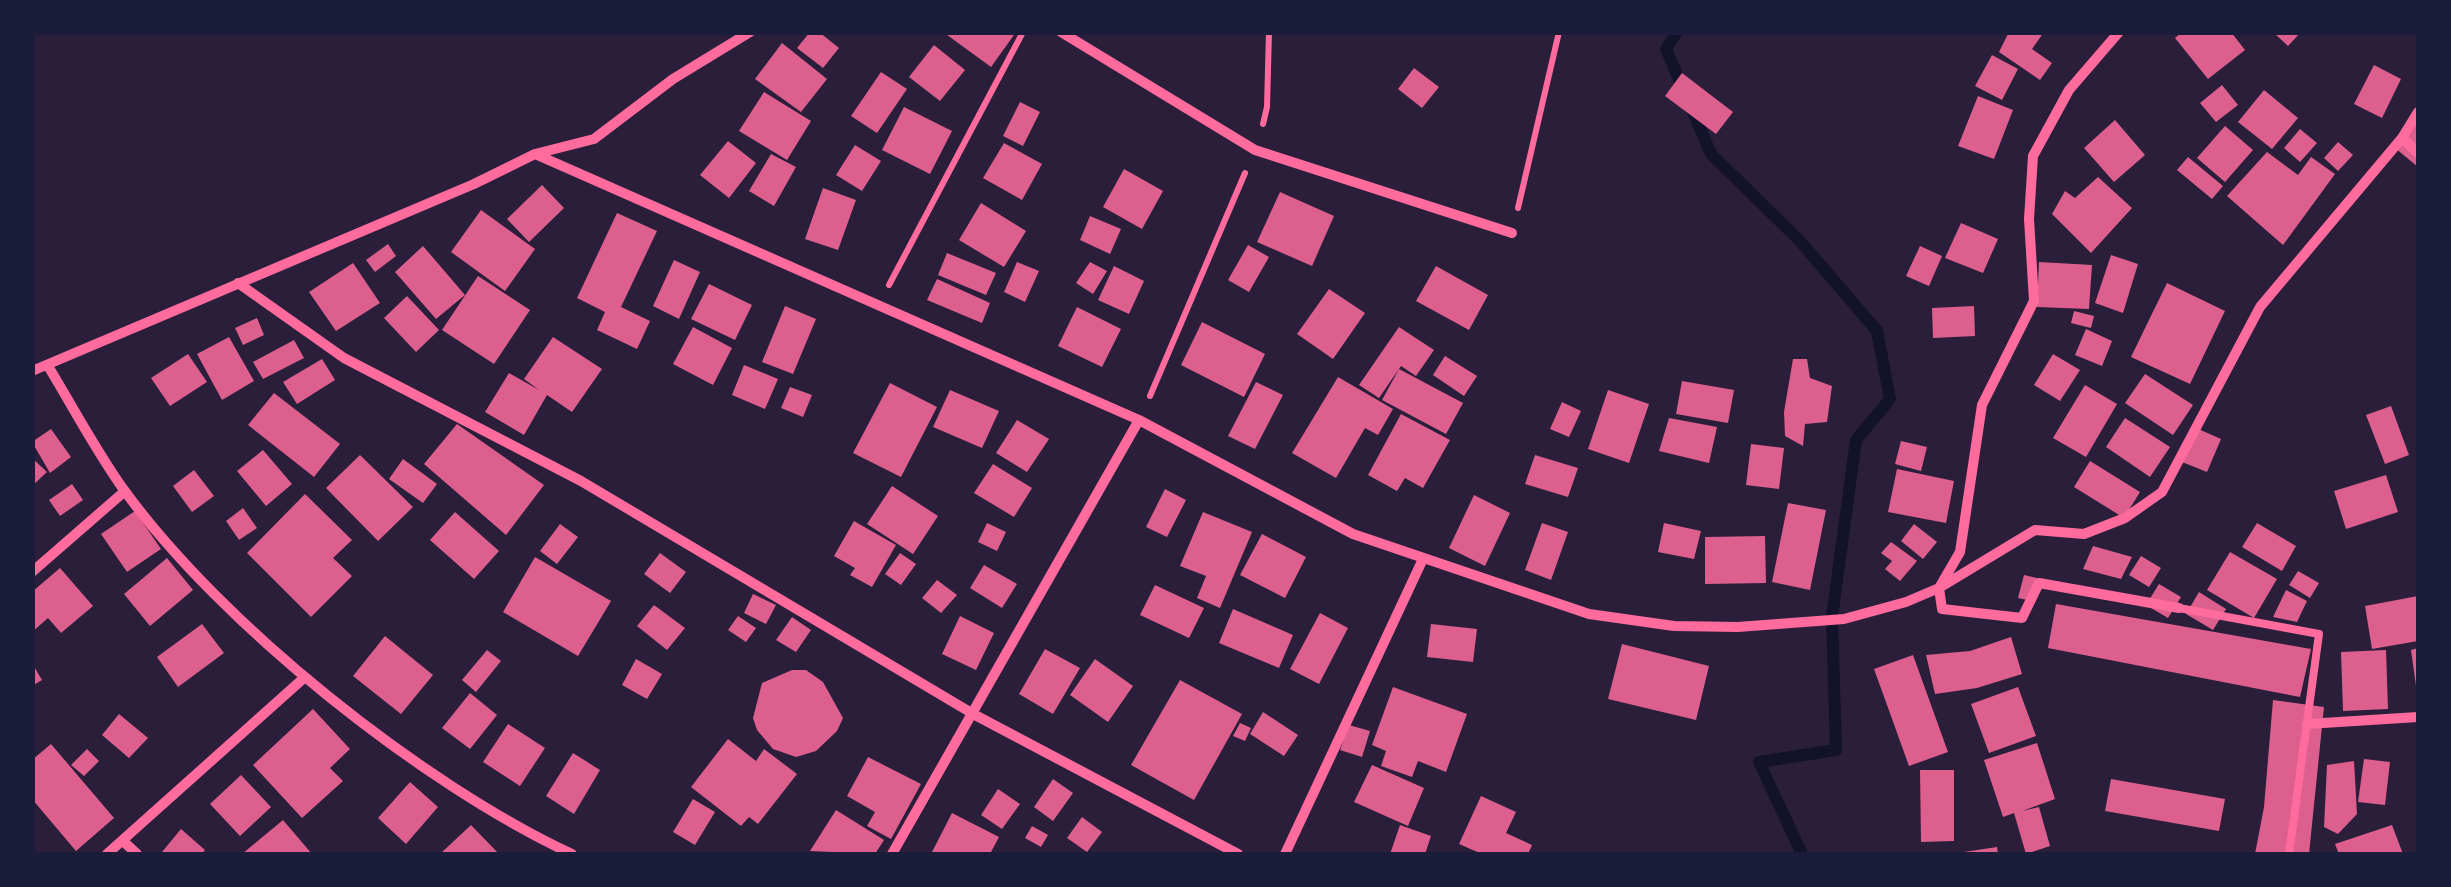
<!DOCTYPE html>
<html>
<head>
<meta charset="utf-8">
<style>
  body { margin:0 }
  #map { position:relative; width:2451px; height:887px; overflow:hidden; background:#1b1b3a; font-family:Poppins,sans-serif }
  canvas { display:block }
  .frame { position:absolute; inset:0; border:35px solid #1b1b3a; pointer-events:none }
</style>
</head>
<body>
<div id="map">
<canvas width="2451" height="887"></canvas>
<div class="frame"></div>
</div>
<script>
const g = document.querySelector('canvas').getContext('2d');
g.lineJoin = 'round';
function fill(path, color) { g.fillStyle = color; g.fill(path, 'evenodd'); }
function stroke(path, color, width, dash) { g.strokeStyle = color; g.lineWidth = width; g.lineCap = dash ? 'butt' : 'round'; g.setLineDash(dash || []); g.stroke(path); }
fill(new Path2D(`
  M33,33H2418V854H33Z`), '#2a1e3b');
stroke(new Path2D(`
  M1677,32L1666,49L1711,154L1799,240L1877,331L1890,399L1856,440L1832,617L1836,750L1759,762L1802,854`), '#12122b', 12);
fill(new Path2D(`
  M810,32H819L839,48L823,68L797,48Z
  M943,32H1011L1014,35L991,67Z
  M2009,32H2044L2032,49L2052,63L2040,80L1999,52Z
  M2182,32H2231L2245,50L2208,79L2175,38Z
  M2273,32H2301L2288,46Z
  M782,43L827,79L801,112L755,79Z
  M934,45L965,70L940,101L909,77Z
  M1992,55L2018,69L2002,100L1975,86Z
  M2374,65L2401,79L2382,118L2354,104Z
  M1414,68L1439,87L1422,108L1398,89Z
  M881,72L907,89L877,133L851,116Z
  M1682,73L1733,112L1716,134L1665,96Z
  M2222,85L2238,105L2216,122L2200,103Z
  M2264,90L2298,118L2272,149L2238,122Z
  M764,92L811,121L787,160L739,131Z
  M1978,96L2013,110L1994,159L1958,146Z
  M1020,102L1040,112L1023,146L1003,136Z
  M904,107L952,131L930,174L882,150Z
  M2115,120L2145,155L2114,182L2084,148Z
  M2418,120V167L2395,148Z
  M2225,126L2253,150L2225,182L2197,158Z
  M2300,129L2317,143L2300,162L2284,148Z
  M728,141L756,163L729,198L700,175Z
  M2338,142L2353,155L2338,171L2324,158Z
  M1004,143L1042,164L1022,200L983,178Z
  M855,145L881,161L862,191L836,175Z
  M2267,152L2298,175L2311,157L2335,174L2283,245L2227,196Z
  M771,154L796,167L774,206L749,191Z
  M2188,157L2223,186L2212,199L2177,170Z
  M1124,169L1163,191L1142,229L1103,207Z
  M2098,177L2132,208L2091,253L2052,214L2065,191L2075,198Z
  M542,185L564,208L529,242L507,219Z
  M823,188L856,200L838,250L805,239Z
  M1280,192L1334,216L1312,266L1257,242Z
  M981,203L1026,231L1004,267L959,240Z
  M481,210L535,249L505,291L451,252Z
  M617,213L657,231L621,307L650,321L637,349L597,330L605,312L577,298Z
  M1090,216L1121,229L1110,254L1080,240Z
  M1961,223L1998,239L1983,273L1945,258Z
  M388,244L396,256L375,272L366,260Z
  M1248,245L1269,257L1249,292L1228,280Z
  M423,246L465,295L436,319L395,272Z
  M1920,246L1942,256L1929,286L1906,276Z
  M947,253L996,273L986,295L938,275Z
  M2111,255L2138,264L2123,313L2095,303Z
  M674,260L700,272L679,319L653,306Z
  M1017,262L1039,271L1025,302L1004,292Z
  M1090,262L1107,271L1093,294L1076,283Z
  M2039,262L2092,265L2089,309L2037,307Z
  M353,263L380,303L336,331L309,292Z
  M1114,266L1144,281L1129,314L1098,300Z
  M1436,266L1488,295L1469,330L1416,301Z
  M478,276L530,310L494,364L442,330Z
  M937,279L990,303L982,323L927,300Z
  M2167,283L2225,311L2190,384L2131,357Z
  M709,284L752,305L735,340L691,319Z
  M1329,289L1365,313L1333,359L1297,334Z
  M407,296L439,330L416,352L384,318Z
  M785,306L816,319L793,374L762,362Z
  M1974,306L1975,336L1933,338L1932,308Z
  M1077,307L1121,329L1102,367L1058,346Z
  M2074,311L2094,316L2091,328L2071,323Z
  M257,318L264,335L243,345L235,328Z
  M1202,322L1265,354L1244,397L1181,365Z
  M693,327L732,348L713,385L673,364Z
  M1399,327L1434,350L1416,376L1401,366L1379,398L1359,385Z
  M2086,329L2112,341L2102,366L2075,355Z
  M229,337L254,381L222,400L197,354Z
  M553,337L602,369L572,412L547,395L524,435L485,412L509,373L539,390L524,379Z
  M294,340L304,358L263,379L253,362Z
  M188,354L207,382L170,406L151,378Z
  M2053,354L2080,370L2060,401L2034,385Z
  M1445,356L1477,376L1464,396L1433,375Z
  M322,359L335,380L297,404L283,382Z
  M1793,359H1807L1810,378L1832,386L1827,422L1805,424L1803,446L1785,436L1784,412Z
  M744,365L778,379L765,409L732,395Z
  M1399,369L1463,403L1446,434L1382,400Z
  M2145,374L2193,405L2173,435L2125,403Z
  M1338,377L1393,409L1378,435L1365,428L1336,478L1292,453Z
  M1682,381L1734,390L1728,423L1676,414Z
  M1256,382L1283,395L1255,449L1228,436Z
  M890,383L937,407L901,477L853,453Z
  M2085,385L2117,404L2086,457L2053,438Z
  M790,387L812,395L803,417L781,408Z
  M950,390L999,411L982,448L933,427Z
  M1608,390L1649,404L1629,463L1588,449Z
  M274,393L340,444L314,477L248,425Z
  M1562,402L1581,411L1569,437L1550,429Z
  M2391,406L2409,455L2385,464L2366,415Z
  M1401,414L1450,440L1423,488L1405,478L1397,491L1368,475Z
  M1669,418L1717,427L1709,463L1659,451Z
  M2125,418L2170,447L2150,477L2106,447Z
  M1017,420L1049,439L1027,472L996,453Z
  M457,424L544,485L506,535L424,464Z
  M2196,428L2221,439L2207,472L2182,462Z
  M51,429L71,457L50,473L32,442Z
  M1901,441L1927,447L1921,471L1895,464Z
  M1751,444L1784,448L1779,489L1746,485Z
  M263,450L292,484L266,506L237,471Z
  M360,455L413,507L378,541L326,488Z
  M1535,455L1578,468L1568,497L1525,484Z
  M32,458L47,472L32,486Z
  M403,459L437,484L423,503L389,479Z
  M2090,461L2140,492L2124,518L2074,487Z
  M993,464L1032,488L1014,517L974,493Z
  M1897,469L1954,481L1946,523L1888,512Z
  M194,470L214,496L192,512L173,486Z
  M2386,475L2398,512L2346,529L2334,491Z
  M72,484L83,500L60,516L49,500Z
  M892,486L938,516L913,554L867,524Z
  M1165,489L1186,500L1167,537L1146,527Z
  M305,494L352,540L333,558L352,576L311,617L247,553Z
  M1474,495L1510,513L1485,566L1449,548Z
  M1788,503L1826,510L1810,590L1772,582Z
  M243,508L257,528L239,540L226,521Z
  M135,511L161,549L127,572L101,534Z
  M455,512L499,551L474,579L430,540Z
  M1203,512L1252,532L1220,608L1197,598L1206,576L1180,566Z
  M854,521L896,545L872,587L850,575L855,568L834,556Z
  M987,523L1006,532L997,551L978,542Z
  M1542,523L1568,532L1551,580L1525,570Z
  M1664,523L1701,531L1694,559L1658,552Z
  M2257,523L2296,546L2282,571L2242,547Z
  M560,524L578,537L557,564L540,551Z
  M1914,524L1937,542L1923,559L1901,541Z
  M1262,534L1306,557L1285,598L1240,575Z
  M1765,536L1766,583L1705,584V537Z
  M1891,542L1917,561L1900,581L1885,569L1892,561L1881,553Z
  M2093,546L2132,557L2121,579L2083,569Z
  M2230,552L2277,579L2254,618L2207,590Z
  M660,553L686,572L670,593L644,574Z
  M900,553L916,564L901,585L885,574Z
  M2141,556L2161,568L2149,587L2129,575Z
  M535,557L611,601L578,656L503,612Z
  M167,558L193,590L150,626L124,594Z
  M984,565L1017,584L1002,608L970,588Z
  M60,568L93,606L61,633L48,618L32,632V592Z
  M2298,571L2319,583L2310,598L2289,585Z
  M2024,575L2037,578L2032,601L2018,598Z
  M937,580L957,595L941,613L922,598Z
  M2159,584L2181,597L2168,618L2146,605Z
  M1155,585L1204,608L1189,638L1140,615Z
  M2286,590L2307,601L2297,622L2273,617Z
  M2199,592L2226,609L2213,630L2186,614Z
  M753,594L776,605L766,624L744,613Z
  M2418,596V641L2372,649L2365,606Z
  M2056,604L2311,649L2300,697L2048,648Z
  M654,605L685,628L667,650L637,626Z
  M1233,609L1293,635L1279,668L1219,643Z
  M1320,613L1348,628L1319,684L1290,669Z
  M738,616L756,628L746,642L728,630Z
  M960,616L994,633L976,670L942,654Z
  M792,617L811,630L796,652L776,640Z
  M202,624L224,653L178,687L157,657Z
  M1431,624L1477,629L1473,662L1427,657Z
  M385,636L433,675L401,714L353,676Z
  M2011,637L2022,674L1977,688L1935,694L1926,655L1970,651Z
  M1622,644L1709,666L1696,720L1608,699Z
  M2418,648V686H2416L2411,650Z
  M1045,649L1080,668L1053,714L1019,694Z
  M487,650L501,661L476,692L462,680Z
  M2386,650L2388,709L2343,711L2341,652Z
  M1913,655L1948,752L1909,766L1874,669Z
  M636,659L662,674L647,699L622,685Z
  M1095,659L1133,686L1108,722L1070,695Z
  M32,663L42,680L32,686Z
  M792,670H806L823,682L843,718L837,731L816,751L796,757L773,749L757,730L753,718L762,683Z
  M1180,680L1242,714L1194,800L1131,765Z
  M1393,687L1467,714L1446,772L1418,761L1412,777L1381,766L1386,751L1372,745Z
  M2018,687L2036,736L1989,753L1971,704Z
  M470,693L497,715L470,749L442,728Z
  M2273,700L2324,707L2309,854H2255L2264,807Z
  M313,709L350,749L330,768L343,781L302,818L253,765Z
  M1263,712L1298,735L1284,756L1250,734Z
  M119,714L148,738L129,758L102,735Z
  M1240,723L1251,728L1245,741L1233,736Z
  M508,724L545,748L520,786L483,762Z
  M1349,725L1370,731L1362,757L1340,750Z
  M728,739L756,761L764,749L797,774L758,824L749,817L741,826L691,787Z
  M2037,743L2055,799L2022,811L2039,807L2050,846L2026,854L2014,813L2003,817L1984,760Z
  M51,744L114,818L76,851L32,799V760Z
  M87,749L99,761L84,776L71,765Z
  M573,753L600,770L574,814L546,796Z
  M868,757L921,784L891,839L867,826L875,812L847,796Z
  M2364,759L2390,762L2385,805L2358,802Z
  M2354,761L2357,814L2338,834L2324,827L2327,765Z
  M1372,765L1424,788L1408,826L1354,802Z
  M1920,770H1954V841L1921,842Z
  M241,775L271,807L240,836L210,804Z
  M1053,779L1073,793L1053,821L1034,807Z
  M2111,779L2225,799L2219,831L2105,811Z
  M410,782L438,807L406,844L378,818Z
  M998,789L1020,804L1002,829L981,815Z
  M1481,796L1516,812L1506,833L1532,845L1528,854H1482L1459,844Z
  M693,799L715,812L695,845L673,832Z
  M836,810L884,840L875,854L810,851Z
  M952,813L999,837L990,854L932,852Z
  M1082,817L1102,832L1087,852L1067,838Z
  M283,820L312,854H242Z
  M471,825L499,854H440Z
  M1400,825L1431,836L1425,854H1390Z
  M2392,825L2403,854H2339L2335,844Z
  M1032,826L1048,835L1041,847L1025,838Z
  M181,829L205,850L202,854L162,852Z
  M1997,847L1998,854H1964V852Z`), '#dd5f8e');
stroke(new Path2D(`
  M1263,124L1267,107L1269,32
  M1518,208L1559,32
  M889,285L1023,32
  M1150,396L1245,173`), '#ff6b9d', 6);
stroke(new Path2D(`
  M2179,608L2319,634L2289,854`), '#ff6b9d', 8);
stroke(new Path2D(`
  M1061,32L1255,150L1512,233
  M2119,32L2069,90L2033,156L2029,219L2034,301L1982,405L1960,552L1939,588L1942,609L2022,618L2039,583L2179,608
  M2402,138L2418,153
  M535,154L1139,420L1353,534L1589,614L1674,626L1738,627L1844,619L1906,602L1939,588L2035,530L2084,534L2125,518L2162,492L2260,307L2402,138L2418,112
  M238,283L344,358L581,481L975,715L1238,854
  M48,366C73,407 96,451 124,490C222,625 422,784 572,854
  M32,371L474,184L535,154L594,139L673,79L750,32
  M32,572L125,491
  M2307,724L2418,717
  M123,841L137,854
  M107,854L305,677
  M892,854L1139,420
  M1285,854L1422,561`), '#ff6b9d', 10);
</script>
</body>
</html>
